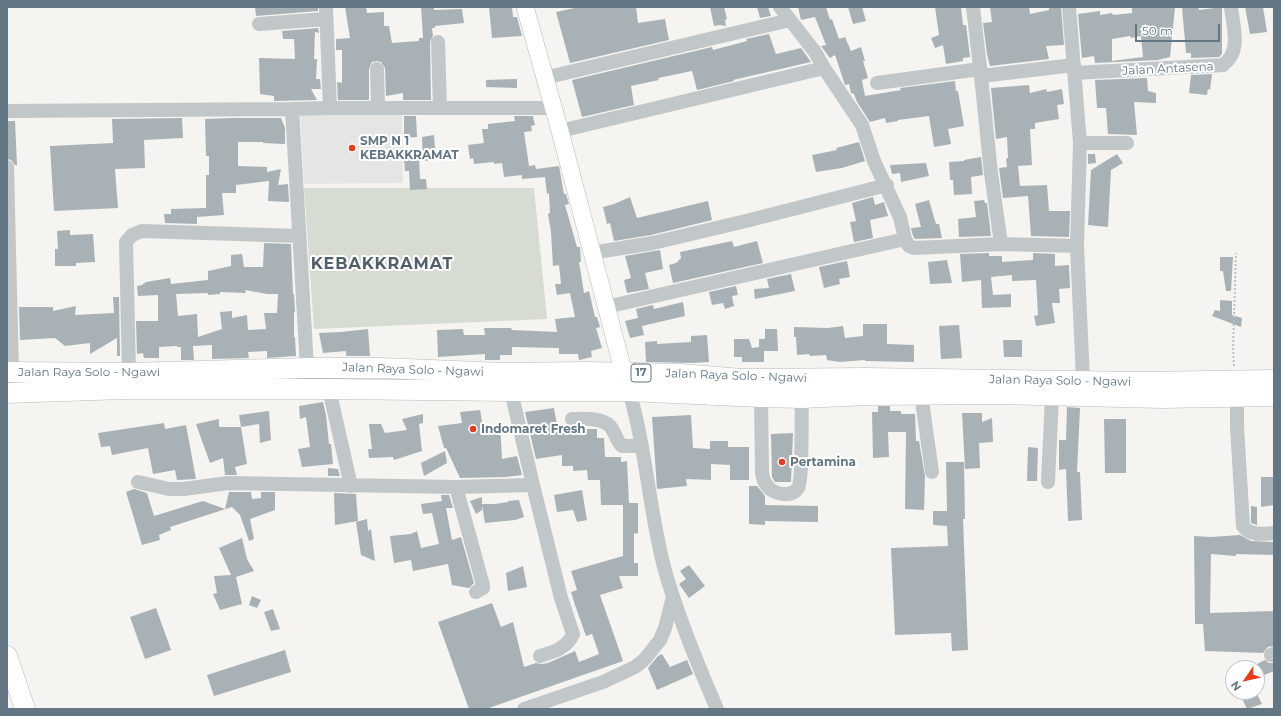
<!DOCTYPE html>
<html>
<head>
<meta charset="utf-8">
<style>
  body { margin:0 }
  #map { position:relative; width:1281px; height:716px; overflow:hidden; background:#f5f4f0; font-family:Montserrat,sans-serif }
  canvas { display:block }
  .frame { position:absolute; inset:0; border:8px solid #627783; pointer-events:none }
  .north { position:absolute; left:1225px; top:660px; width:40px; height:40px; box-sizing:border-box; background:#fff; border:1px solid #c0c9cd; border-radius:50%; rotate:236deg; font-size:11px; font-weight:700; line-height:16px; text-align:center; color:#627783 }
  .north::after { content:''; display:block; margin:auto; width:14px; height:18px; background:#eb3b1a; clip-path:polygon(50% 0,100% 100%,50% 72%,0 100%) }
  .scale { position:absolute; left:1135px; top:24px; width:85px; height:18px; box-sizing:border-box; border:2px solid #627783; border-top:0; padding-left:5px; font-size:12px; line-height:14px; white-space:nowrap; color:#627783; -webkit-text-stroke:3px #fff; paint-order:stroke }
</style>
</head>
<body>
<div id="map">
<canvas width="1281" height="716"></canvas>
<div class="frame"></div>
<div class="north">N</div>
<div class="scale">50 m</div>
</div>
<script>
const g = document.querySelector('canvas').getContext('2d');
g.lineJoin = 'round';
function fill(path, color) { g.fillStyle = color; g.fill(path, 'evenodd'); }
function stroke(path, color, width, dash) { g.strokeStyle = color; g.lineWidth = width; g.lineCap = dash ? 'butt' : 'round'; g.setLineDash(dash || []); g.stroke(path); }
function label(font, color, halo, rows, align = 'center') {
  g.font = font + ' Montserrat,sans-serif'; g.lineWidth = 4; g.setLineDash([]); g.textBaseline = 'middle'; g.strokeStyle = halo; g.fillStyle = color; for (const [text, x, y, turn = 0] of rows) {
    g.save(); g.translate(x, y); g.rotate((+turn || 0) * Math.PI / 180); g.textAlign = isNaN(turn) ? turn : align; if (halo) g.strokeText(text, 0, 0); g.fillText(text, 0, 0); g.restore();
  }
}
fill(new Path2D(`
  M402,112L403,183L304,184L300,113Z`), '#e5e6e4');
fill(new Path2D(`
  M304,188H534L547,319L314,329Z`), '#d6dcd1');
fill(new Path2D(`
  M255,7H318V11L256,16Z
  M345,7H366L367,13L384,12V26H389L392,43L419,41V38H423L421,7H434V10L462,9L464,23L435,26V28H432L433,36L430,42L431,100H403V93L386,96L385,68L381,62L377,61L372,62L369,69V100H338L337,82L342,83V50H336V39L350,38Z
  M489,7H512L513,17H517L522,36L492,38Z
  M579,7H636L638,23L665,19L669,40L570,63L556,12Z
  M710,7H724L727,19L725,20L726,26L720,25L714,26Z
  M757,7H768L771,16L760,18Z
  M798,7H826L830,20L832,19L839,39L845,37L851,51L861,47L865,61H863L868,78L862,80L865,96L901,90L900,88L955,81L956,91H958L964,126L948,129L951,144L934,147L929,116L898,120V121L886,123L885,118L870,122L857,102L854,94L851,93L849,84L845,85L835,55L830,58L821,46L826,45L815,17L801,20Z
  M848,7H862L866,21L853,24Z
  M935,7H961L963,25H966L970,57L963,58V61L946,64L943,45L935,48L931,38L939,35Z
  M990,7H1029L1030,14L1049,10V7H1061L1064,45L1046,46L1049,59L990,66L987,54L983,23L992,22Z
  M1132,7H1175L1170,57L1158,60L1095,63L1094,56L1082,58L1078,14L1100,11V15L1112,13L1113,15L1132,13ZM1130,36L1131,38L1141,36L1143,57L1112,61V39Z
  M1182,7H1198L1199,10L1222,7V54L1219,57L1191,58V53H1186Z
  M1245,7H1263L1267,32L1250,34Z
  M318,28L319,33L315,32L314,59H317L316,79H320L321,89H311L317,100L274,101V96L260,94L259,58L295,59L294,39H283L282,31Z
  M769,34L776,54L801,48L811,62L733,80L734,81L697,90L692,71L658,78L659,80L631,86L634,105L582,117L572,80L712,47L713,50L747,41L746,39Z
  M1212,74L1210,90L1208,89L1207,95L1189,93L1191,75Z
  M1147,78L1148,91L1156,93V103L1134,102L1137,135L1108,134L1106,108H1097L1095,80Z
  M517,79V88L486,87V80Z
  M1029,85L1030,93L1046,89L1047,92L1062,89L1064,104L1057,105L1059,119L1035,123V129H1030L1032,165L1018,166L1020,186L1047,185L1049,211H1070L1069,237L1031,236L1028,196L1003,198L999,168L1007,167L1006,159L1008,158L1007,137L996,139L991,88Z
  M404,116H416L417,137L404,138Z
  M514,116H533L535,125L531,126L532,131L524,132L529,166L535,165L536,169L559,166L564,194H566L569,204L565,205L577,247H580L581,262H579L584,293L589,291L595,317H597L600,327L596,328L602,348L591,351L592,357L579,360L578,354H559V348L512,347V355H500V360H485V354L438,357L437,330L463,329L464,335H485L484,328H511L512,330L557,332L555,319L575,317L570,293L557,295L555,284H561L559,265L553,266L551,232L548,214L550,213L549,193L547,194L545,177L522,179V175L504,177L502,163L494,164V162L474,164L473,158L470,159L468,145L484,143L482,129H488V124L515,121Z
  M182,118L183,138L144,140L145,168L115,169L118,208L54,211L50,146L113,143L112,119Z
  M231,118H281L285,128V144L263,143V142H238V166L267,167V172L281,169L278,185L288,184L289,202L268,201L269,181L236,185V193H222L224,215L197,217V224L165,223L164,214H171V209L206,208V175H209V156H206L205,119Z
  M7,121H15L17,165H15L11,160L7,159Z
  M434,135L436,160L423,161L422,137Z
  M859,142L865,161L842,168L816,172L812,155L837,150L836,148Z
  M1088,154H1095L1096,163L1088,164Z
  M1117,154L1123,163L1111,170L1108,227L1088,225L1091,170Z
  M981,157L983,175L971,177L972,194L954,195L953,180H950L949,162L964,161V160Z
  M419,158L420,179H426L427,189L410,190L409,171H405L404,159Z
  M926,163L929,176L901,182L900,173L892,174L890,165Z
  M630,197L637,218L708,201L712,220L651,235L614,241L610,223L607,224L603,207L614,204Z
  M873,197L875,205L884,202L888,216L870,220L873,238L854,242L850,222L856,221L852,203Z
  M929,200L936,224H939L942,238L915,239L913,236L911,228L921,227L915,204Z
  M984,200L985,203H987L991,236L959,237L958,219L976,217L974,201Z
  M70,230V235L93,234L95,262L76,263V266H55V249H58L57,231Z
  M732,241L734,247L757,241L763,263L673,283L669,265L676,263L681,258L680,252Z
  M264,243L291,244L293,294H294L295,312H294V337H295L296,356L267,358V351L248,352L249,358L212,359V345L193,346L194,360H181V347H177V346L159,347V358H144L143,353L137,354L136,321H158V295L138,296L137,286L142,285L146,282L170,278L171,284L208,280V271L231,266V255L242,254L244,267H263ZM245,290L267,294H278L277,313H264L266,329L248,330L247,315L232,318V311L220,312L222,329L198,337L197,314L178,316L176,294L208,293V295L220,294V292L246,293Z
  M660,250L663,269L645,273L649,289L627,293L624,280L631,278L625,256Z
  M989,253V256H1002V262L1033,260V253L1055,254V266L1069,265L1070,288L1059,289L1060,303H1052L1055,323L1036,326L1034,316L1038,315L1036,280L1012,281V275L991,277L993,295L1011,294V307L982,308L981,280L962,282L960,254Z
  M1220,257H1233L1231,291H1226L1223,271H1220Z
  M947,260L952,283L930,284L928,262Z
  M847,261L850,277L839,279L840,284L824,288L819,267Z
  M791,274L795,291L755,299L754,289L769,288L767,279Z
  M736,286L738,295L732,296L734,306L725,309L723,303L712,305L709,292Z
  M113,297H119L120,356H117V338L90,354V343L65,346L55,338L20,340L19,307H53V311L76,306L75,315L114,313Z
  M1220,300L1232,301V315L1242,318L1241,327L1212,316L1215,310L1220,311Z
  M683,302L685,316L642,326L644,335L630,338L625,321L638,318L636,309L653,305L654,309Z
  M863,324H887V344L914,345V362L865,361V360L840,362L827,360L826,355L810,356L809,354L797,355L796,337H794V327L828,328L843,326L845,338L863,336Z
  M959,325L962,358L941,359L939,326Z
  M368,329L370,356H346V351L323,353L319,333L341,332Z
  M765,329H777L778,351H764V362H742V357H734V339H749L752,348L759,347V339H765Z
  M707,335L709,362L692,363L646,362L645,342L657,341V344L691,342V336Z
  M1003,340H1022V357H1004Z
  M323,402L326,415L329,444H331L333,464L302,467L298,449L310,447L306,417L300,419L299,406Z
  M878,406H890V411H901V414H915L916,441H919L925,476L924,510L905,509L906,432H888L889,457L873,458L872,412H878Z
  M1067,407L1080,408L1077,472H1080L1082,520L1068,521L1066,469L1059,470V440H1066Z
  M554,408L557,425H567L569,427V429H597V438H604L605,457H621V462L627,461L629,503H638V534L634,533V563H638V576H619L623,588L600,595L623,661L486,709H469L438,622L492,603L501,627L513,622L524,667L536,663L542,664L548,663L575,651L579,662L599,654L592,634L586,636L575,605L571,592L577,590L571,571L623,556V505H601L600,480H588L587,470L573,471V466H562V455L536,459L525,412Z
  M480,410L484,432L500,424L502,459L517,456L522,475L506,477L460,478L446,448H444L438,426L462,423L460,412Z
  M269,411L271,440L260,443L259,424L241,427L239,415Z
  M962,413H982V422L992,418L993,442L979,443L980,468L965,469Z
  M423,414V423L419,424L422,451L394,460L393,457L369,458L368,449H372L369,424H381L385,433L407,430L402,419Z
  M691,415L693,448L710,449V441H728V447H749V480H730V465L711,464V480L686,479L687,486L657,489L652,417Z
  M219,419V427H241L247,464L235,467L237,475H225L223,458L210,463L196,424Z
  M1104,419H1126V473H1105Z
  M164,423L165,429L186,425L196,479L177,480L175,470L153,474L148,448L112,455L110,446L101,447L98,433Z
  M793,433L791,482H775L772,477L771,434Z
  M1028,447L1038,448L1037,481H1027Z
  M445,451L447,463L424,476L421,463Z
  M946,462H964L965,519H963L968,650L952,651L951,633L895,635L891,548L948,546L947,526L933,525V511H947Z
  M328,468L338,469L340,476H328Z
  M1261,477H1274V505L1261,507Z
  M749,486H757L765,496V505L818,506V522L765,521V525L749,524Z
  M134,489L147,493L154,516L203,501L225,509L229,492H251L252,499L261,498V492H275V510L250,519L254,539L249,541L240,515L232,507L170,527L171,530L159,535L160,540L142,545L126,492Z
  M582,490L587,520L577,522L573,510L557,512L554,495Z
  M334,493L356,494L358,521L335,525Z
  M441,495H449L453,508H446L452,540L461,537L474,583L469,588L452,585L448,564L413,571L411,560L394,563L390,536L411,534L417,531L421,548L439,544L432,513L423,514L421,504L442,501Z
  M482,497V504H495L508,502V501L519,500L524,517L515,520L485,523L482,505V510L476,514L470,501Z
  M1251,506L1257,507V525L1251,523Z
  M367,519L368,531L371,529L375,561L361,555L356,522Z
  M1240,535L1251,541L1274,542V555L1236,554V556L1211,554L1210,613L1274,611V646L1268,647L1263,653L1205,651L1203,624H1195L1194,536L1211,537Z
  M242,538L247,559L254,571L236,577L242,604L220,610L213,594L217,593L214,576L231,575L219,548Z
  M689,565L705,586L689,598L679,584L686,579L680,571Z
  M523,566L527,587L508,591L506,573Z
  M252,596L261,600L257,608L249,605Z
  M156,608L171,650L145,659L130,617Z
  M273,609L280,629L271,631L264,612Z
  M285,650L291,672L214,696L207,675Z
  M662,654L670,667L687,660L693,674L657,690L648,668L658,656Z
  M1265,660L1269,663H1274V671L1257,678V664Z
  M1239,692H1256L1262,704L1247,709Z`), '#a8b2b6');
const major = new Path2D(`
  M525,7L560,131L627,385`);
const highway = new Path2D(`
  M7,372L129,373L307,368H381L504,373L587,372L680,374L742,379L866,378L1141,382L1274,380
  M7,393L124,389H329L511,391H629L761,397L802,398L868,395L998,394L1162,398L1274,396
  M7,656L25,709`);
stroke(major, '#b4b9bc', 18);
stroke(highway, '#b6b9bc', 21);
stroke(new Path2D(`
  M1234,366L1233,348L1236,253`), '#bdbfc1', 2, [2, 2]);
stroke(new Path2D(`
  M326,7L330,108
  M780,7L815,52L824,68L862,125L874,161L900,217L905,239L909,246L914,248L1001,244L1077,246
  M973,7L981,76L991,173L1001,244
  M1069,7L1080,143L1077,246L1083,381
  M259,24L326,19
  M438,42L440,108
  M377,69L378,108
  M1074,73L1223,65C1242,51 1233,27 1231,7
  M981,76L1074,65
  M544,78L790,20
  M877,83L980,69
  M292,109L307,368
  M7,111L292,109L330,108H553
  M560,131L824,68
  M1080,143H1127
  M7,167L12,373
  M591,253L653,243L750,220L887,185
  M606,307L905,239
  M129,373L126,242L132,235L142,231L299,236
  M329,389L351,486
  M629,391C646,448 649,509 664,567C677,615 697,663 717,709
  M921,394L932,472
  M761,397L762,473C763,479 765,485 770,489C778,495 792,497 798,488C803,480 801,412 802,398
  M1237,397V427L1243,526C1250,536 1263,534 1274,533
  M572,419C583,419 601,417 610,426C615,432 616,440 622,446H641
  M138,482L169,489H184L228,483L456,487L533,485L511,391
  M1048,482L1052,396
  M533,485L561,598L573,634C567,648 554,652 540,656
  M456,487L483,585V588L476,592
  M1271,655L1274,654
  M524,709L603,682L635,667L644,660L660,640L665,628L673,597`), '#c1c6c8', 14);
stroke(major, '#fff', 17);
stroke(highway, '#fff', 20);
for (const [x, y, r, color] of [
  [352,148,4,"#eb3b1a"],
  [473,429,4,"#eb3b1a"],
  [782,462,4,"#eb3b1a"]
]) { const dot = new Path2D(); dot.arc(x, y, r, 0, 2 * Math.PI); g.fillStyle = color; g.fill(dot); stroke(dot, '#fff', 1.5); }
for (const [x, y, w] of [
  [641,373,20]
]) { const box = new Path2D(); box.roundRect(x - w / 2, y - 9, w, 18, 3); g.fillStyle = '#fff'; g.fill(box); stroke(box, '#627783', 1); }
label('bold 11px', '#627783', null, [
  ["17",641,373]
]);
label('12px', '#627783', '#fff', [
  ["Jalan Antasena",1168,69,-3],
  ["Jalan Raya Solo - Ngawi",413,370,2],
  ["Jalan Raya Solo - Ngawi",89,372],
  ["Jalan Raya Solo - Ngawi",736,376,2],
  ["Jalan Raya Solo - Ngawi",1060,381,1]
]);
label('bold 12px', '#627783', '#fff', [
  ["SMP N 1",360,141],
  ["KEBAKKRAMAT",360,155],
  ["Indomaret Fresh",481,429],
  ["Pertamina",790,462]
], 'left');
g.letterSpacing = '1px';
label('bold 16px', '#505f68', '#fff', [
  ["KEBAKKRAMAT",382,264]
]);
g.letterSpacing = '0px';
</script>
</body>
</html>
